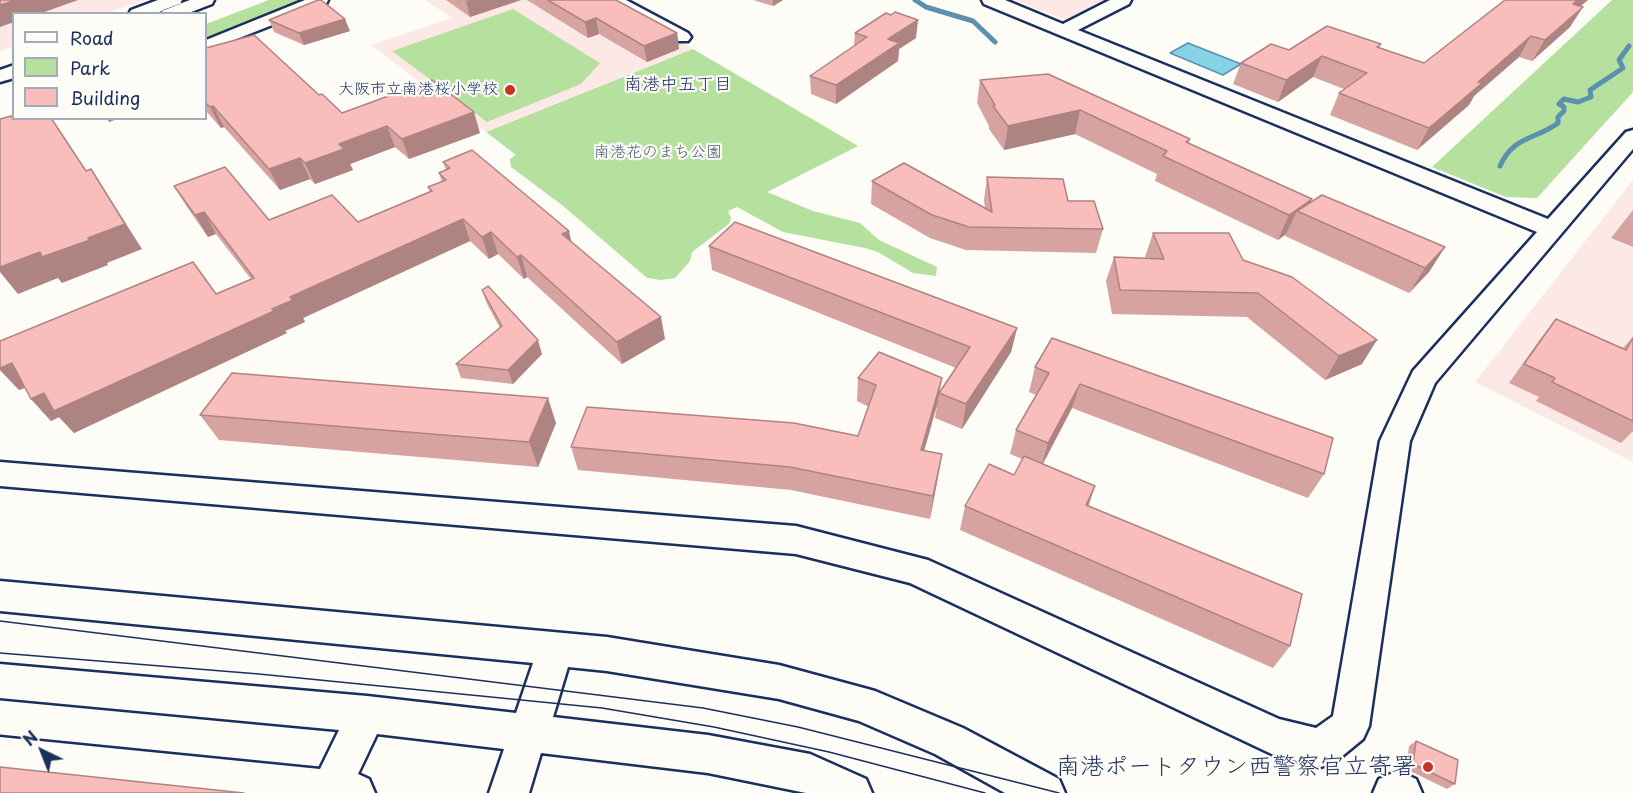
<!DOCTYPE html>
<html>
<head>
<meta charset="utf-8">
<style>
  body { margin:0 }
  #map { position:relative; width:1633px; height:793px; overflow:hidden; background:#fdfcf7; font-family:"Playpen Sans",sans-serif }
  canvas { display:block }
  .legend { position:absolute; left:12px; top:12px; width:195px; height:108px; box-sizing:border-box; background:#fdfcf7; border:2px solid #a3aaba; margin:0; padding:8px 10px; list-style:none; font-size:18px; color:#1b2f5e }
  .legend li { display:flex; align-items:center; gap:12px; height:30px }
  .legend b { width:30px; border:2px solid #a3aaba }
  .north { position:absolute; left:12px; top:721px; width:60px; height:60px; -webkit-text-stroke:4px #fdfcf7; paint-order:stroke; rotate:317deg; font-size:16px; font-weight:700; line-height:24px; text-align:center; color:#1b2f5e }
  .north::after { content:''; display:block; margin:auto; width:21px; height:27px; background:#1b2f5e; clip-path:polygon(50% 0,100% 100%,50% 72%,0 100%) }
</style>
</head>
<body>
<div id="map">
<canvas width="1633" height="793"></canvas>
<ul class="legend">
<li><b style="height:8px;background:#fdfcf7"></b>Road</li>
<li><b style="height:16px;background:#b5e09e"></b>Park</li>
<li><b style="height:16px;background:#f9bdbb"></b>Building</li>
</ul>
<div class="north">N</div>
</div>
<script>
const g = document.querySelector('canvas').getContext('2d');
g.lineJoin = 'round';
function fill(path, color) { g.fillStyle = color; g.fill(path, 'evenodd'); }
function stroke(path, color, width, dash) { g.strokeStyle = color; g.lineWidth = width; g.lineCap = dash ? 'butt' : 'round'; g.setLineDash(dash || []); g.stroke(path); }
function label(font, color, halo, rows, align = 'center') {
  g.font = font + ' "Playpen Sans","Klee One",sans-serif'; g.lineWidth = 4.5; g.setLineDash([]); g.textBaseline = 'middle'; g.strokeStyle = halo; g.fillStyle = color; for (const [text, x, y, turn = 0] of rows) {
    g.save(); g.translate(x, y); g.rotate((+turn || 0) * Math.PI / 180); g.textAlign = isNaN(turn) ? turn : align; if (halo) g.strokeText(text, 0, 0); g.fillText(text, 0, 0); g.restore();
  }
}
fill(new Path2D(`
  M0,0H145L107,13L14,14L13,47L0,51Z
  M425,0H604L693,49L486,132L371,45L452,18Z
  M1015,0H1115L1070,22Z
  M1633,180V462L1475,382Z`), '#fce9e5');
fill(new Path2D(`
  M269,0H311L206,42V24Z
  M1612,0H1633V92L1537,198L1506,197L1432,167Z
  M513,9L600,63L581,84L487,122L392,51Z
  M693,49L858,146L767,192L813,211L860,223L879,240L937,267L936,276L913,273L878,252L865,248L783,232L737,207L728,211L731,218L729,224L692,252L690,261L675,278L661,280L647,278L562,205L511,167L510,159L516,155L486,132Z`), '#b5e09e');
const water = new Path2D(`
  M1188,43L1241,64L1223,75L1170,53Z`);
fill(water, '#86d3e5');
stroke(water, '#5b91af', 1.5);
stroke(new Path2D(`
  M915,0L926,7L973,21L995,42
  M1500,166C1513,136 1535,140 1558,123V117L1564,111V107L1559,104L1564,99L1578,102L1591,97L1590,90L1623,68L1619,60L1629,46`), '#5b91af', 5);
const minor = new Path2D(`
  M158,0H182L180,4L154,14H129L131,10Z
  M190,0H214L212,4L186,14H161L163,10Z
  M305,0H328L326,4L206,51V40Z
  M605,0H626L688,33L691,37L688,41H676L607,4Z
  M982,0H1005L1063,24L1110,0H1131L1129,4L1078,30L1548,219L1626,132L1633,130V149L1435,383L1410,441L1369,726L1363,739L1335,762L1321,767L1276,756L910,583L796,554L0,486V462L796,526L928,560L1279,719L1316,728L1333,716L1380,441L1413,371L1537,232L984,4Z
  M14,65V78L0,82V70Z
  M0,581L607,637L779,665L875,691L963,728L1059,779L1065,793H1005L935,754L859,721L779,699L607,671L568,667L553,717L708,735L810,754L866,779L872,793H806L708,773L541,753L529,793H489L504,749L377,734L358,774L369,779L375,793H160L0,777V737L320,769L339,730L0,698V664L367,696L516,713L533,663L0,611Z
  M1393,773H1402L1416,779L1422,793H1373L1379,779Z`);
stroke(minor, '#1b2f5e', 5);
fill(minor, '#fdfcf7');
stroke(new Path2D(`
  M0,621L703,708L798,727L1059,793
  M0,653L259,674L602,708L714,727L829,752L985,793`), '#1b2f5e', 1.5);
fill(new Path2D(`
  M446,0H521L470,17Z
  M527,0H616L677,33L679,49L647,62L599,34L588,38Z
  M753,0H783L773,6Z
  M1581,6L1570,27L1532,61L1519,57L1474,96L1469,105L1417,150L1330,115L1339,93L1344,89L1313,77L1278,102L1233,84L1241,63L1289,50L1381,44L1379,48L1424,63Z
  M269,20L350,31L304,45L274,32Z
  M855,33L916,38L899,49L898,61L836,104L811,94L810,76L854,46Z
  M206,48L319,95L342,113L480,133L409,159L395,147L350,164L353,170L315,184L310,179L280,190L224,127L221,128L206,111Z
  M980,80L1190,139L1189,143L1310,202L1445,247L1429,272L1409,293L1285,236L1286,234L1278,240L1155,181L1157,174L1075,134L1004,150L989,129V126L977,103Z
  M443,162L571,241L665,339L622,364L527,277L524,279L498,254L489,259L470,241L303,318L305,322L285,331L287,333L74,433L59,417L51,421L31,399L25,388L19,390L0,370V341L216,294L251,279L216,234L208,237L187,207L174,186L269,220L358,222L430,191L428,187L442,182L439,173L446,170Z
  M987,177L1068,201L1103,229L1096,253L966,250L930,238L871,204L872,181L985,208L984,200Z
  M1633,210V247L1611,238Z
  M1153,233L1243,260L1362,364L1325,380L1247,317L1112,314L1106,281L1114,257L1145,258V257Z
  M709,246L1017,328L1011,352L962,429L935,418L937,405L924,450L938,477L930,519L791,490L578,470L571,447L858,436L869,407L857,401L858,378L940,392L956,368L712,270Z
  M482,290L542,354L513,384L461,378L456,364L500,328L487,304Z
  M1556,319L1622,349L1633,337V431L1621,443L1536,401L1539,397L1509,383L1541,338Z
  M1035,367L1324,474L1308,498L1072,408L1043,464L1088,505L1290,646L1273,668L960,530L965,506L1014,475L1022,459L1010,454L1016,430L1036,395L1029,392Z
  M200,415L556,423L538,467L219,440Z
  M1416,741L1455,784L1447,789L1406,769L1409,746Z`), '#d6a3a1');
fill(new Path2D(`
  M16,0H78L39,14H14V22L0,27V5Z
  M470,0H521L470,17L466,1Z
  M773,0H783L773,6Z
  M1577,0H1588L1560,24L1573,4Z
  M1583,7L1570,27L1532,61L1545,40Z
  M596,18L599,34L588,38L585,22Z
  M345,19L350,31L304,45L299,33Z
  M918,20L916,38L899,49L898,61L836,104V85L888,39Z
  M677,33L679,49L647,62L644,46Z
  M1531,36L1519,57L1474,96L1469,105L1417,150L1429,128L1478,82Z
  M1322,56L1313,77L1278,102L1286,80Z
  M213,106L224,127L221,128L210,107Z
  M1080,110L1075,134L1004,150L1008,126Z
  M474,112L480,133L409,159L402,139Z
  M107,118H120L109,122Z
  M387,126L395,147L350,164L353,170L315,184L305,163L339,144Z
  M300,158L310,179L280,190L269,169Z
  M91,169L142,249L107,263L108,265L62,283L58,278L18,294L0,272V267L40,252Z
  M1312,199L1305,214L1297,211L1286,234L1278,240L1289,215Z
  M204,212L216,234L208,237L195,215Z
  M463,219L470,241L303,318L305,322L285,331L287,333L74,433L59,417L51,421L31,399L44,393L272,309L290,297Z
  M569,231L574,253L562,234Z
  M491,232L498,254L489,259L482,237Z
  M1445,247L1429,272L1409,293L1425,268Z
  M521,255L527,277L524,279L517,257Z
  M661,317L665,339L622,364L617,342Z
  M1017,328L1011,352L962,429L966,404Z
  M538,340L542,354L513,384L508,370Z
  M1377,340L1362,364L1325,380L1339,356Z
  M12,363L32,385L19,390L0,370V368Z
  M942,378L937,405L918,473L921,450Z
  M1080,384L1072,408L1041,467L1048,443Z
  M548,398L556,423L538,467L529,442Z
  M942,454L938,477L930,519L933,496Z
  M1095,486L1087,510L1086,505Z`), '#ae8483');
const building = new Path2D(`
  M0,0H16L0,5Z
  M318,0H321L345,19L299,33L269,20Z
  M548,0H616L677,33L644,46L596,18L585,22Z
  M1505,0H1577L1573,4L1583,7L1545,40L1531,36L1478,82L1482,83L1429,128L1339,93L1367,73L1322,56L1286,80L1241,63L1271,44L1289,50L1327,26L1381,44L1377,47L1424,63Z
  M895,12L918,20L888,39L899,43L836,85L810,76L867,37L855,33L886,13L891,15Z
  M254,35L319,95L322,94L342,113L432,80L474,112L402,139L387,126L339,144L344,149L305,163L300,158L269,169L213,106L210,107L206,103V48Z
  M1048,74L1190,139L1186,142L1312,199L1289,215L1163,156L1167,151L1080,110L1008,126L993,106L995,105L980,80Z
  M11,116L13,119L51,118L86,171L91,169L125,224L88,238L90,240L42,257L40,252L0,267V119Z
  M472,150L569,231L562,234L661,317L617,342L521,255L517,257L491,232L482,237L463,219L290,297L293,300L272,309L274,311L54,411L44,393L31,399L12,363L0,368V341L193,262L216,294L254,278L204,212L195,215L174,186L225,167L269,220L332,195L358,222L432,191L428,187L446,180L439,173L450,168L443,162Z
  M904,163L992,212L987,177L1063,179L1068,201H1094L1103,229L969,227L932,215L872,181Z
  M1322,195L1445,247L1425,268L1297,211Z
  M735,222L1017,328L966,404L939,393L970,347L709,246Z
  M1153,233H1229L1243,260L1292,277L1377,340L1339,356L1258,293L1120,290L1114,257L1164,259Z
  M488,286L538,340L508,370L456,364L502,326L482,290Z
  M1556,319L1626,350L1633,338V421L1552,382L1555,378L1524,364Z
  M1052,338L1333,438L1324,474L1080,384L1048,443L1016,430L1049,373L1035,367Z
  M879,352L942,378L921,450L942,454L933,496L790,467L571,447L587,407L794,423L858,436L876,385L858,378Z
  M232,373L548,398L529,442L200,415Z
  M1024,456L1095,486L1086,505L1302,594L1290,646L965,506L989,464L1014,475Z
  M1416,741L1458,760L1455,784L1413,764Z
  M0,767L244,793H0Z`);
fill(building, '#f9bdbb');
stroke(building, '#ae8483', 1.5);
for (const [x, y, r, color] of [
  [510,90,6,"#c8321e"],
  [1428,767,6,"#c8321e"]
]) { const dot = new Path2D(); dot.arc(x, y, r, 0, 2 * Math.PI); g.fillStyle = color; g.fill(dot); stroke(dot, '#fdfcf7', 2); }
label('16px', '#1b2f5e', '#fdfcf7', [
  ["大阪市立南港桜小学校",498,90]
], 'right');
label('16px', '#425b6e', '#fdfcf7', [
  ["南港花のまち公園",658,153]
]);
label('18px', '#1b2f5e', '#fdfcf7', [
  ["南港中五丁目",678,85]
]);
label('24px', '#1b2f5e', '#fdfcf7', [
  ["南港ポートタウン西警察官立寄署",1416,767]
], 'right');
</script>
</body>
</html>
